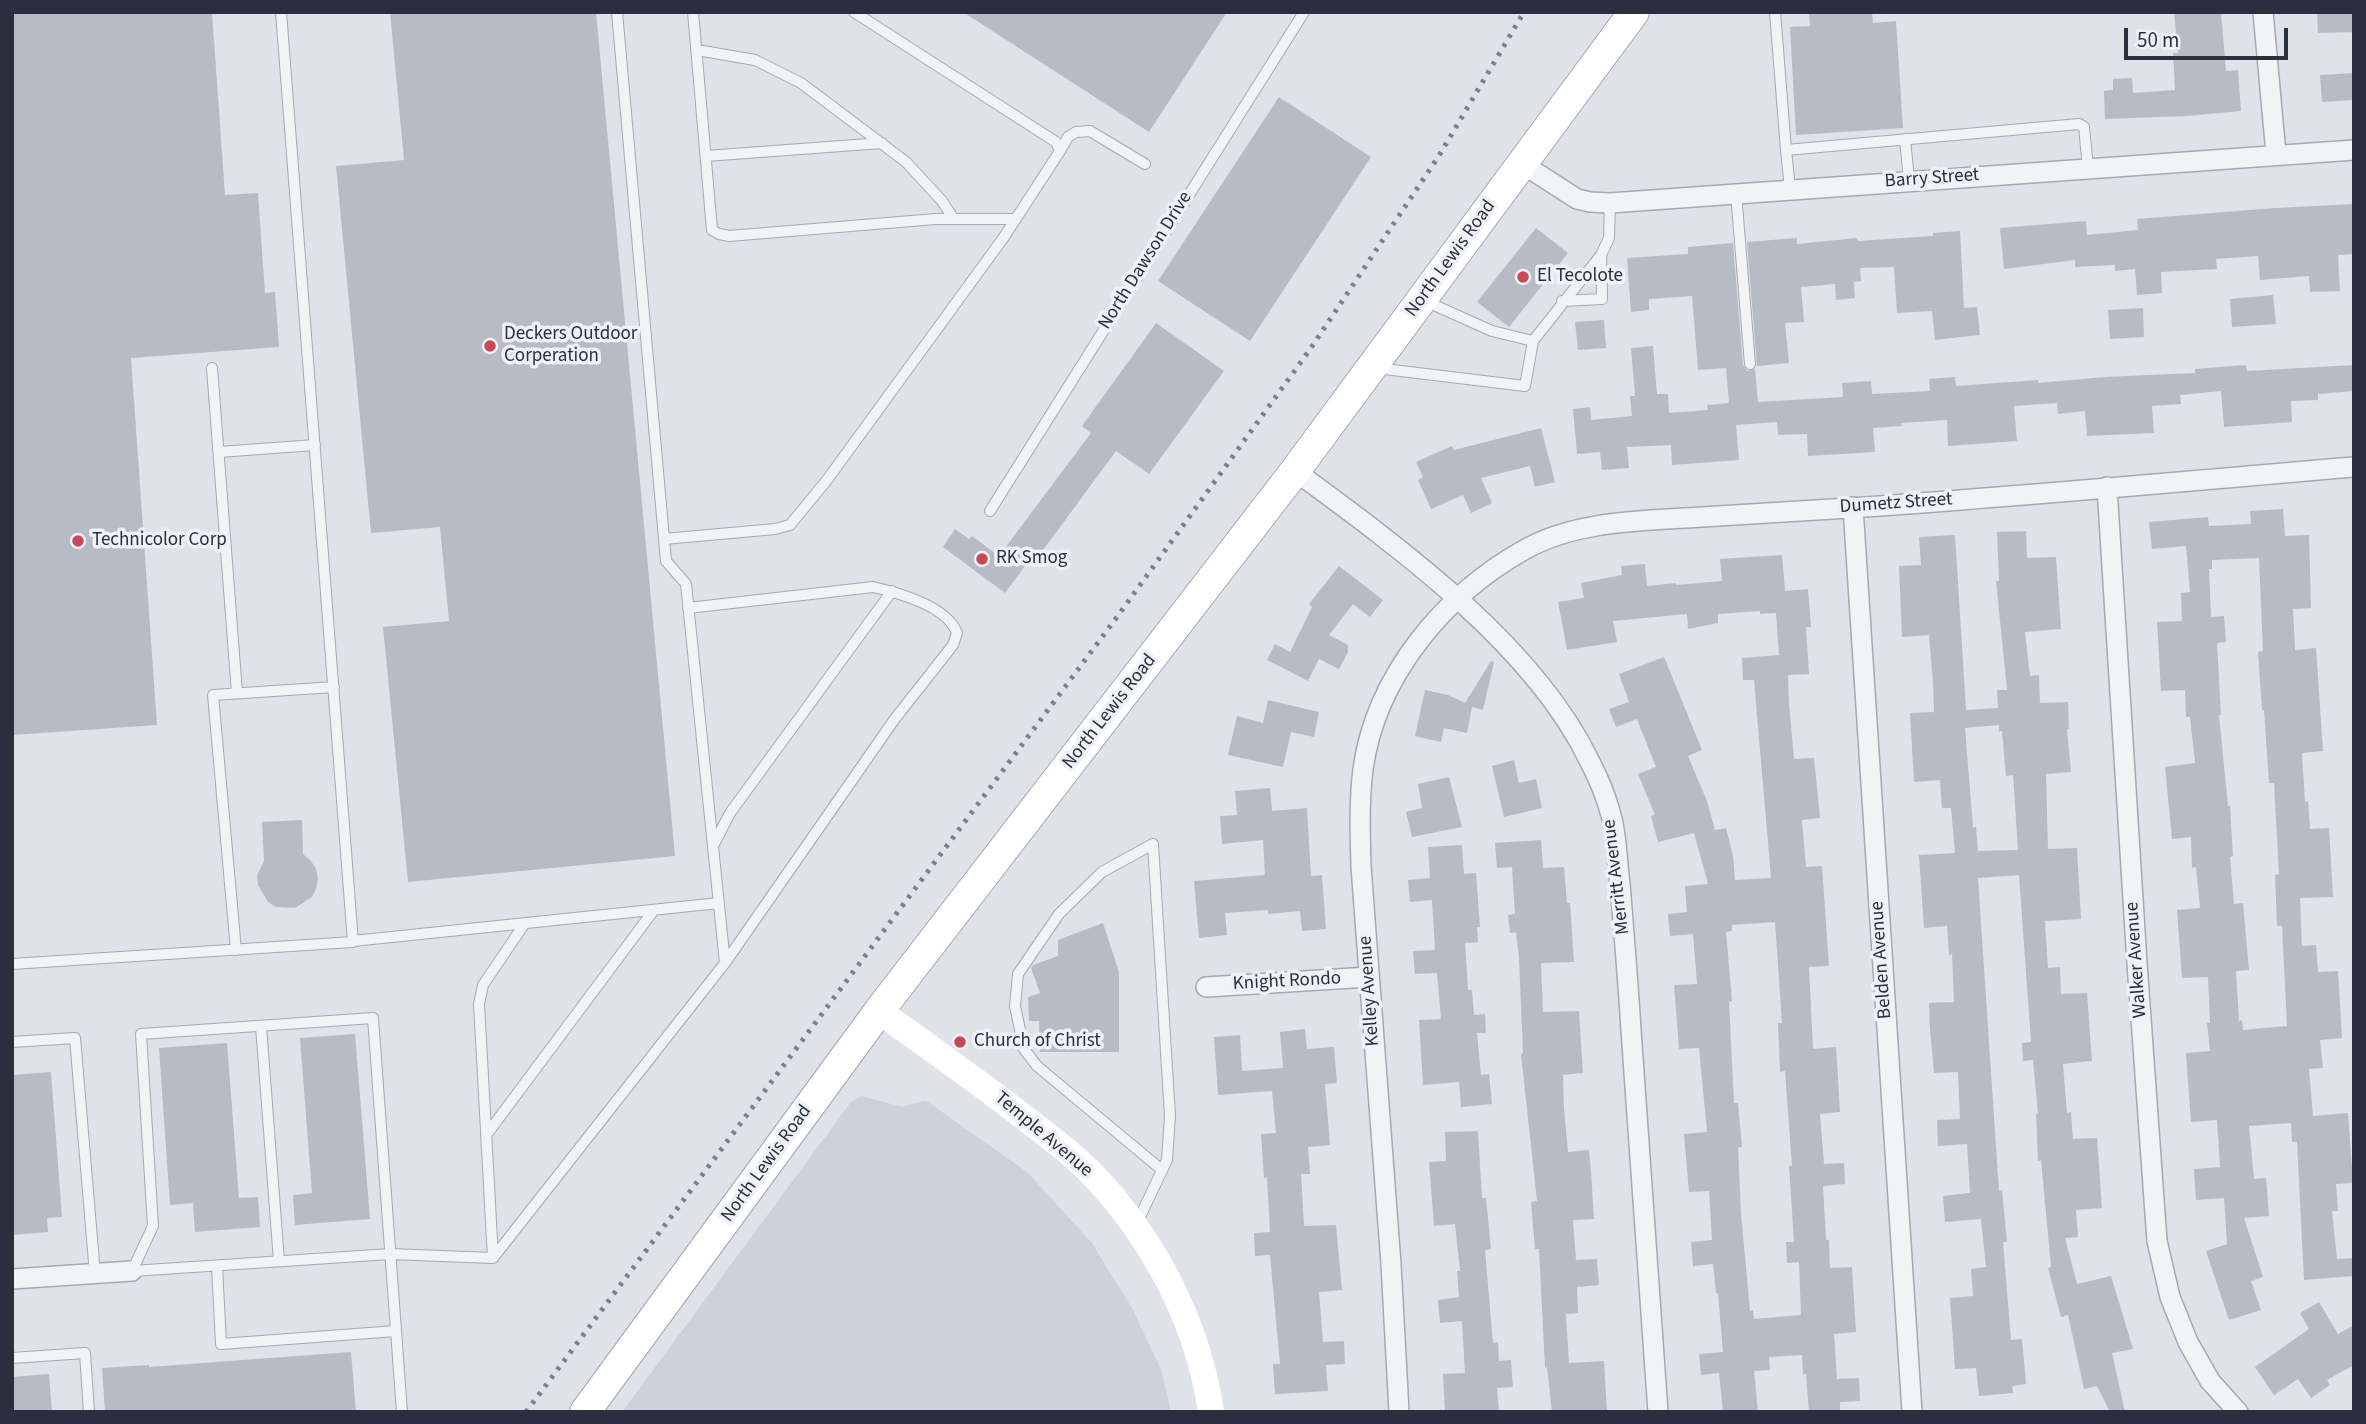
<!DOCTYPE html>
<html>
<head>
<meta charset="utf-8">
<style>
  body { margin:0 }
  #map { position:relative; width:2366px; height:1424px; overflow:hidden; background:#dfe2e8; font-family:"Source Sans 3",sans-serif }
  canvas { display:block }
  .frame { position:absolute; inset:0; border:14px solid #292f3e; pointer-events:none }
  .scale { position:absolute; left:2124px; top:28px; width:164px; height:32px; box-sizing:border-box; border:4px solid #292f3e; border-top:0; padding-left:9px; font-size:21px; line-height:24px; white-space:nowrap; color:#292f3e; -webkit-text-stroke:5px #eff1f6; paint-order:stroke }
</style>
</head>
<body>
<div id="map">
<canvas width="2366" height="1424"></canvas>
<div class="frame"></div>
<div class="scale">50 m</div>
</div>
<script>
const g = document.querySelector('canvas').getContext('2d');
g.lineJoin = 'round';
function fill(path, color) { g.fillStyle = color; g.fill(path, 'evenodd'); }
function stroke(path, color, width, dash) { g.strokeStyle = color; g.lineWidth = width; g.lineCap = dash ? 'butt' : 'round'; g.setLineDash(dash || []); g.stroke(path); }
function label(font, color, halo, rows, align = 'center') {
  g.font = font + ' "Source Sans 3",sans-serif'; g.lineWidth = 7; g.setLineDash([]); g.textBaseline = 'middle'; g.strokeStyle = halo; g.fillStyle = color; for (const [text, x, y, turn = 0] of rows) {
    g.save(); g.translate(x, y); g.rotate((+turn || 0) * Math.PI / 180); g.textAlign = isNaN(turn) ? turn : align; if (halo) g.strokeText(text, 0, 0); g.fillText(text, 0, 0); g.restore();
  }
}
fill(new Path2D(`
  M862,1096L902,1107L923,1101L928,1102L1027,1172L1092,1243L1133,1310L1162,1372L1171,1412H622L851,1102Z`), '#ced1da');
fill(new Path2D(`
  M12,12H212L225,195L258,193L265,293L275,292L279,347L131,358L157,725L12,735Z
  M390,12H596L675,856L408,882L383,627L449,621L440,527L371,533L336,166L404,160Z
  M963,12H1227L1149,132Z
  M1809,12H1872L1873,23L1896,21L1903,128L1796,135L1790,27L1810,26Z
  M2174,12H2221L2226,71L2238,70L2241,111L2187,116L2105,119L2104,91L2113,90V79L2132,78L2133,93L2175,90L2173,53H2178Z
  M2317,12H2354V32L2318,33Z
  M2354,73V100L2322,102L2320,75Z
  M1279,97L1371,157L1250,341L1158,281Z
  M2354,204V254L2338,255L2340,291L2310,292L2309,276L2260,280L2258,256L2216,259L2217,269L2161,272L2162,293L2137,295L2135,269L2115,271V265L2075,267V260L2004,269L2000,228L2086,221L2087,235L2138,230L2137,219L2275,208Z
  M1536,228L1568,253L1509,327L1477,302Z
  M1960,231L1964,308L1977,307L1980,335L1935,340L1932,311L1897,313L1894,267L1860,268L1861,281L1854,282L1855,298L1836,300L1835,284L1801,287L1804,322L1785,323L1789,363L1757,366L1747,242L1797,238V244L1857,238L1858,241L1933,236V233Z
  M1733,243L1743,365L1747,371L1755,369L1758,402L1843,397L1842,383L1871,381L1872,394L1930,391L1929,379L1955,377L1956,386L2038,380V383L2105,377L2195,373V369L2246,365L2247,371L2354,365V391L2318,394V400L2291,401L2292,422L2224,427L2221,391L2180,395L2181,404L2152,406L2154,433L2087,436L2085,411L2058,414L2057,403L2014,406L2017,441L1948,446L1947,420L1901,423L1902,426L1873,428L1875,452L1808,456L1807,434L1778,435L1777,422L1736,425L1739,460L1672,465L1671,445L1627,447L1629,468L1602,470L1600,452L1577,454L1573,409L1590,407L1591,420L1632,416L1630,396H1635L1631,348L1653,346L1657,394H1668L1669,413L1708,410L1707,405L1729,403L1726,368L1698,370L1692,296L1649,299V310L1631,312L1627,258L1688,254V247Z
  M2273,295L2276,324L2232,327L2230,299Z
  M2143,308L2144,337L2110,339L2108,310Z
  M1604,320L1606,348L1578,350L1575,322Z
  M1156,323L1224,371L1149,474L1116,451L1038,557L1034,554L1005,593L943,547L955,529L969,539L972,536L999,556L1091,433L1082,426Z
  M1541,428L1555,482L1535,487L1530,466L1481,478L1492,503L1471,513L1463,495L1431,509L1418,480L1423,477L1416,462L1452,446L1454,450Z
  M2283,509L2285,536L2309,535L2311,608L2293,609L2295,650L2316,648L2323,751L2302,753L2305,802L2308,801L2310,829L2329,828L2333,897L2300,898L2302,946L2316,945L2318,972L2338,971L2342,1038L2320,1040L2323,1068L2309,1069L2313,1116L2348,1113L2353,1183L2336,1184L2338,1211H2332L2337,1259L2354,1258V1276L2304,1280L2297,1142H2292L2291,1123L2249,1126L2254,1179L2266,1178L2269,1216L2244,1218L2263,1277L2251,1281L2261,1310L2229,1320L2206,1251L2227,1244L2224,1198L2196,1200L2194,1169L2220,1167L2217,1120L2191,1122L2189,1096L2186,1053L2210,1051L2207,1023H2210L2208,977L2182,978L2177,910L2200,908L2196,867L2192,868L2191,837L2172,839L2165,767L2195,763L2190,717H2186L2185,690L2161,691L2157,622L2182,621L2181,593L2190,592L2186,546L2152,549L2149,522L2208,517L2209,526L2251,524L2250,511ZM2259,558L2263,651L2258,652L2262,710H2264L2269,783H2274L2279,874L2275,875L2277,926H2282L2287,1026L2243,1030L2242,1020L2239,1021L2236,971L2249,970L2243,903L2234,904L2230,857L2233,856L2230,806H2228L2219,715H2221L2217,643L2226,642L2224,616L2211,617L2209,569H2212V560Z
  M2026,531L2027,558L2056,557L2061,629L2025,632L2030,676L2039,675L2040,703L2068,702L2069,729H2067L2071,772L2046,774L2048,849L2077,848L2081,919L2045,921L2048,968L2060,967L2061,994L2087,993L2092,1061L2063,1064L2067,1113L2071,1112L2073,1139L2097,1138L2102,1208L2076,1210L2078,1237L2065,1238L2077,1284L2111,1276L2133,1349L2112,1353L2125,1412H2110L2097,1386L2084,1389L2068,1315L2061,1317L2048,1268L2051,1267L2041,1160L2038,1161L2036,1114H2038L2033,1060L2023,1061L2022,1043L2031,1042L2019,875L1978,878L1999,1191L2002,1190L2007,1242H2003L2011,1340L2022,1339L2026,1384L2012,1386L2013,1393L1979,1396L1976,1368L1955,1369L1950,1298L1973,1296L1971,1269L1986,1267L1981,1219L1945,1222L1943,1196L1970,1193L1967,1144L1938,1146L1937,1120L1960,1119L1958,1072L1934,1073L1930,1029L1929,1003L1954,1002L1952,954L1949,955L1947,926L1924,928L1919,855L1955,853L1951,808H1942L1940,780L1914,782L1910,713L1934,712L1933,683L1929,635L1902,637L1899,566L1921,565L1919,537L1955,535L1966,710L1998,708L1997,690H2007L1996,581H1999L1997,532ZM1999,725V732L2002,731L2006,776L2013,775L2018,850L1978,851L1976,827H1973L1965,728Z
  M1782,555L1785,591L1808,589L1811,627H1806L1809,674L1788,675L1789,703L1794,759L1814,758L1820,818L1802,820L1806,867L1822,866L1829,966L1809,967L1813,1049L1836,1047L1840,1112L1820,1114L1824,1164L1844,1163L1845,1184L1823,1186L1826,1240H1829L1830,1268L1852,1267L1856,1332L1834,1334L1837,1379L1859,1378L1860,1401L1840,1402V1412H1809L1806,1374H1803L1802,1355L1769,1357L1770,1370L1754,1371L1758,1412H1723L1719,1373L1701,1375L1699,1354L1723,1352L1718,1293H1716L1713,1264L1693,1266L1691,1242L1712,1240L1709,1191L1689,1192L1684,1134L1707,1132L1699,1048L1679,1049L1674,985L1697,984L1693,934L1670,936L1668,914L1687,912L1685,886L1708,884L1694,833L1658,842L1651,816L1655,815L1638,774L1656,767L1637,719L1616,727L1609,709L1629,702L1619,674L1664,657L1702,750L1688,756L1707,801L1715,830L1726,828L1733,856L1735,880L1771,878L1754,680H1743L1742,658L1779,655L1776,613L1760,614V611L1718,614V623L1688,629L1687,614L1613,621L1617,642L1567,650L1558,602L1584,598L1581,583L1622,575L1621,566L1645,564L1647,586L1676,583V585L1722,581L1720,559ZM1775,922L1782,1023H1778L1780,1072L1785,1071L1792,1166H1789L1794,1242H1786L1787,1263L1799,1262L1801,1315L1754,1319L1753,1310L1750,1311L1741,1213L1738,1147H1742L1738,1103H1734L1729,1002L1732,1001L1726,932L1732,931V925Z
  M1339,566L1383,600L1370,617L1353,604L1329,635L1348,645V652L1339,669L1319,659L1308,681L1267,660L1275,644L1290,652L1312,607L1309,604Z
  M1491,661L1494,662L1483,710L1472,707L1467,733L1444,728L1441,742L1415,736L1425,690L1448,695L1465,703Z
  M1268,700L1319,712L1314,737L1291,732L1283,767L1228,755L1237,716L1263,723Z
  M1514,760L1519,783L1536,779L1542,808L1504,817L1492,766Z
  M1449,777L1462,827L1412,837L1406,812L1422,808L1418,784Z
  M1270,788L1272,811L1307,808L1311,876L1322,875L1326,929L1302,931L1300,911L1268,914V910L1225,913L1227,935L1199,938L1194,881L1265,875L1263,840L1222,844L1220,816L1237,815L1235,791Z
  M302,820L303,854L311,861L316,869L318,879L316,889L312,897L295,908L276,907L268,902L258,885L257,875L264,861L262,822Z
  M1541,840L1543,868L1564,867L1567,903H1570L1574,962L1541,963L1543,1012L1579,1011L1583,1073L1563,1075L1564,1109L1568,1152L1589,1150L1591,1172L1594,1219L1573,1220L1576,1260L1597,1259L1599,1285L1577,1287L1578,1313L1566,1314L1569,1363L1604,1361L1607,1412H1552L1547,1367L1545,1368L1539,1249H1535L1531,1202L1537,1201L1521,1054L1523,1053L1519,958L1516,932L1510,933L1508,915L1515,914L1512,867L1497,868L1495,843Z
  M1462,845L1464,874L1476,873L1480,927H1477L1478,942L1465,943L1468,990H1472L1474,1015L1485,1014L1486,1033H1477L1481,1075L1489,1074L1492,1104L1461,1107L1459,1082L1423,1085L1419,1020L1441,1019L1437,973L1415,974L1413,951L1435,950L1432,900L1410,902L1408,880L1430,878L1428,847Z
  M1103,923L1119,972V1052H1040L1039,1021H1029L1028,997L1040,993L1031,968L1033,965L1058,956V940Z
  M1305,1029L1307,1049L1334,1047L1337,1083L1325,1084L1330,1145L1308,1147L1310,1174H1301L1304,1226L1336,1225L1342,1290L1319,1292L1323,1342L1344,1341L1345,1364L1326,1365L1328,1391L1275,1394L1273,1364H1280L1270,1255L1255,1256L1254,1233L1270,1232L1267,1177L1264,1178L1261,1134L1276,1133L1272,1091L1218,1095L1214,1037L1240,1035L1242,1071L1283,1068L1280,1032Z
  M355,1034L370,1219L295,1225L293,1195L312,1193L300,1038Z
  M227,1043L239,1198L258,1197L260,1227L195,1232L193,1203L170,1205L159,1048Z
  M51,1072L62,1217L47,1218L48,1232L12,1235V1075Z
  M1478,1131L1482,1198H1486L1491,1249L1485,1250L1493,1343L1498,1342L1499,1361L1511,1360L1513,1387L1497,1388L1499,1412H1445L1443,1374L1465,1373L1462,1321L1440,1323L1438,1300L1459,1297L1457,1271H1460L1455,1224L1434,1226L1429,1162L1446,1161L1445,1132Z
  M2319,1302L2338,1334L2354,1325V1365L2327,1380L2330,1385L2311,1398L2298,1379L2274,1395L2255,1367L2309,1329L2300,1313Z
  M351,1352L356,1412H105L102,1368L149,1365V1367Z
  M49,1374L52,1412H12V1377Z`), '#b7bbc4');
const service = new Path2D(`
  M617,12L666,561L686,584L725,963
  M693,12L712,230L719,234L729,236L936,219H1016
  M1775,12L1786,150
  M697,50L755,60L801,83L906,162L942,201L953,218
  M1905,139L1909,180
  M1060,151L1068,137L1076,132L1090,131L1145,164
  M706,156L882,143
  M1790,189L1786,150L2079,124L2084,127L2088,168
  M1736,193L1750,364
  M1425,301L1492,331L1533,341
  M1562,301L1602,299L1601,255
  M212,368L237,693
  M1376,368L1525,386L1533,341L1601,255L1609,238L1610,203
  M219,452L315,445
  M990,511L1304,12
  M664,539L775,529L790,525L827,480L1004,237L1060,151L1056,142L854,12
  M713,846L730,813L892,591
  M353,941L719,903
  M236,950L213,695L334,687
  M12,964L353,942L281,12
  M261,1026L279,1261
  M12,1042L75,1038L95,1274
  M487,1134L654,910
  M1137,1223L1167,1160L1170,1116L1153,844L1102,872L1059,914L1018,974L1015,1006L1024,1049L1037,1066L1162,1170
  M493,1258L725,963L894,720L953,645L957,633C947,606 899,593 873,587L688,608
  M493,1258L479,1004L483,985L525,923
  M217,1266L221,1344L396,1331
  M12,1358L85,1353L89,1412
  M402,1412C393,1280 383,1149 373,1018L141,1034L153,1226L132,1271L390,1254L493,1258`);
const minor = new Path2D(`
  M2263,12L2276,154
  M1521,163L1577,199L1590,202L1610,203L2354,150
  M1295,471C1397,546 1533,644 1589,760C1598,777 1606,796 1611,815C1617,837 1617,861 1620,884C1624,933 1628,981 1631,1030C1640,1157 1649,1284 1658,1412
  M2107,487L2137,963L2157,1241L2170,1297L2188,1342L2210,1381L2238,1412
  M1853,507L1912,1412
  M1206,987L1369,977
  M12,1279L132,1271
  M1399,1412L1391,1264L1361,866C1360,834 1359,801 1363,769C1376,676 1444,595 1524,550C1576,520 1644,521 1702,517C1751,514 1800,511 1849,508C2017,497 2185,481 2354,467`);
const primary = new Path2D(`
  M585,1412L879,1011L1295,471L1634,12`);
stroke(service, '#a5a9b2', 12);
stroke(minor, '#a5a9b2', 22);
stroke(primary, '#9fa6b3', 32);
stroke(service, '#f2f3f6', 10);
stroke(minor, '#f2f3f6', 19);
stroke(new Path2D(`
  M879,1011C926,1045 975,1079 1021,1115C1043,1132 1067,1149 1087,1169C1151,1233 1198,1321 1211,1412`), '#fff', 26);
stroke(primary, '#fff', 30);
stroke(new Path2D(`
  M526,1412L1117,617L1311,348L1440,154L1524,12`), '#798191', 5, [3.5, 7]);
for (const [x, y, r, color] of [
  [1523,277,7,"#c84955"],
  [490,346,7,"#c84955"],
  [78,541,7,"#c84955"],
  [982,559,7,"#c84955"],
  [960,1042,7,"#c84955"]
]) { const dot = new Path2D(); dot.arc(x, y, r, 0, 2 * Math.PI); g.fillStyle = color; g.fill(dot); stroke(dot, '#eff1f6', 2.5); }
label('19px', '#292f3e', '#eff1f6', [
  ["Barry Street",1932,179,-4],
  ["North Lewis Road",1451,259,-54],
  ["North Dawson Drive",1146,261,-58],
  ["Dumetz Street",1896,504,-4],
  ["North Lewis Road",1110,712,-52],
  ["Merritt Avenue",1617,877,-97],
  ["Belden Avenue",1882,960,-94],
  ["Walker Avenue",2137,960,-94],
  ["Knight Rondo",1287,982,-3],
  ["Kelley Avenue",1370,991,-94],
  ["Temple Avenue",1043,1135,40],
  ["North Lewis Road",767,1164,-54]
]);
label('19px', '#292f3e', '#eff1f6', [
  ["El Tecolote",1537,277],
  ["Deckers Outdoor",504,335],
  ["Corperation",504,357],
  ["Technicolor Corp",92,541],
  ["RK Smog",996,559],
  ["Church of Christ",974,1042]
], 'left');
</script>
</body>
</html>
